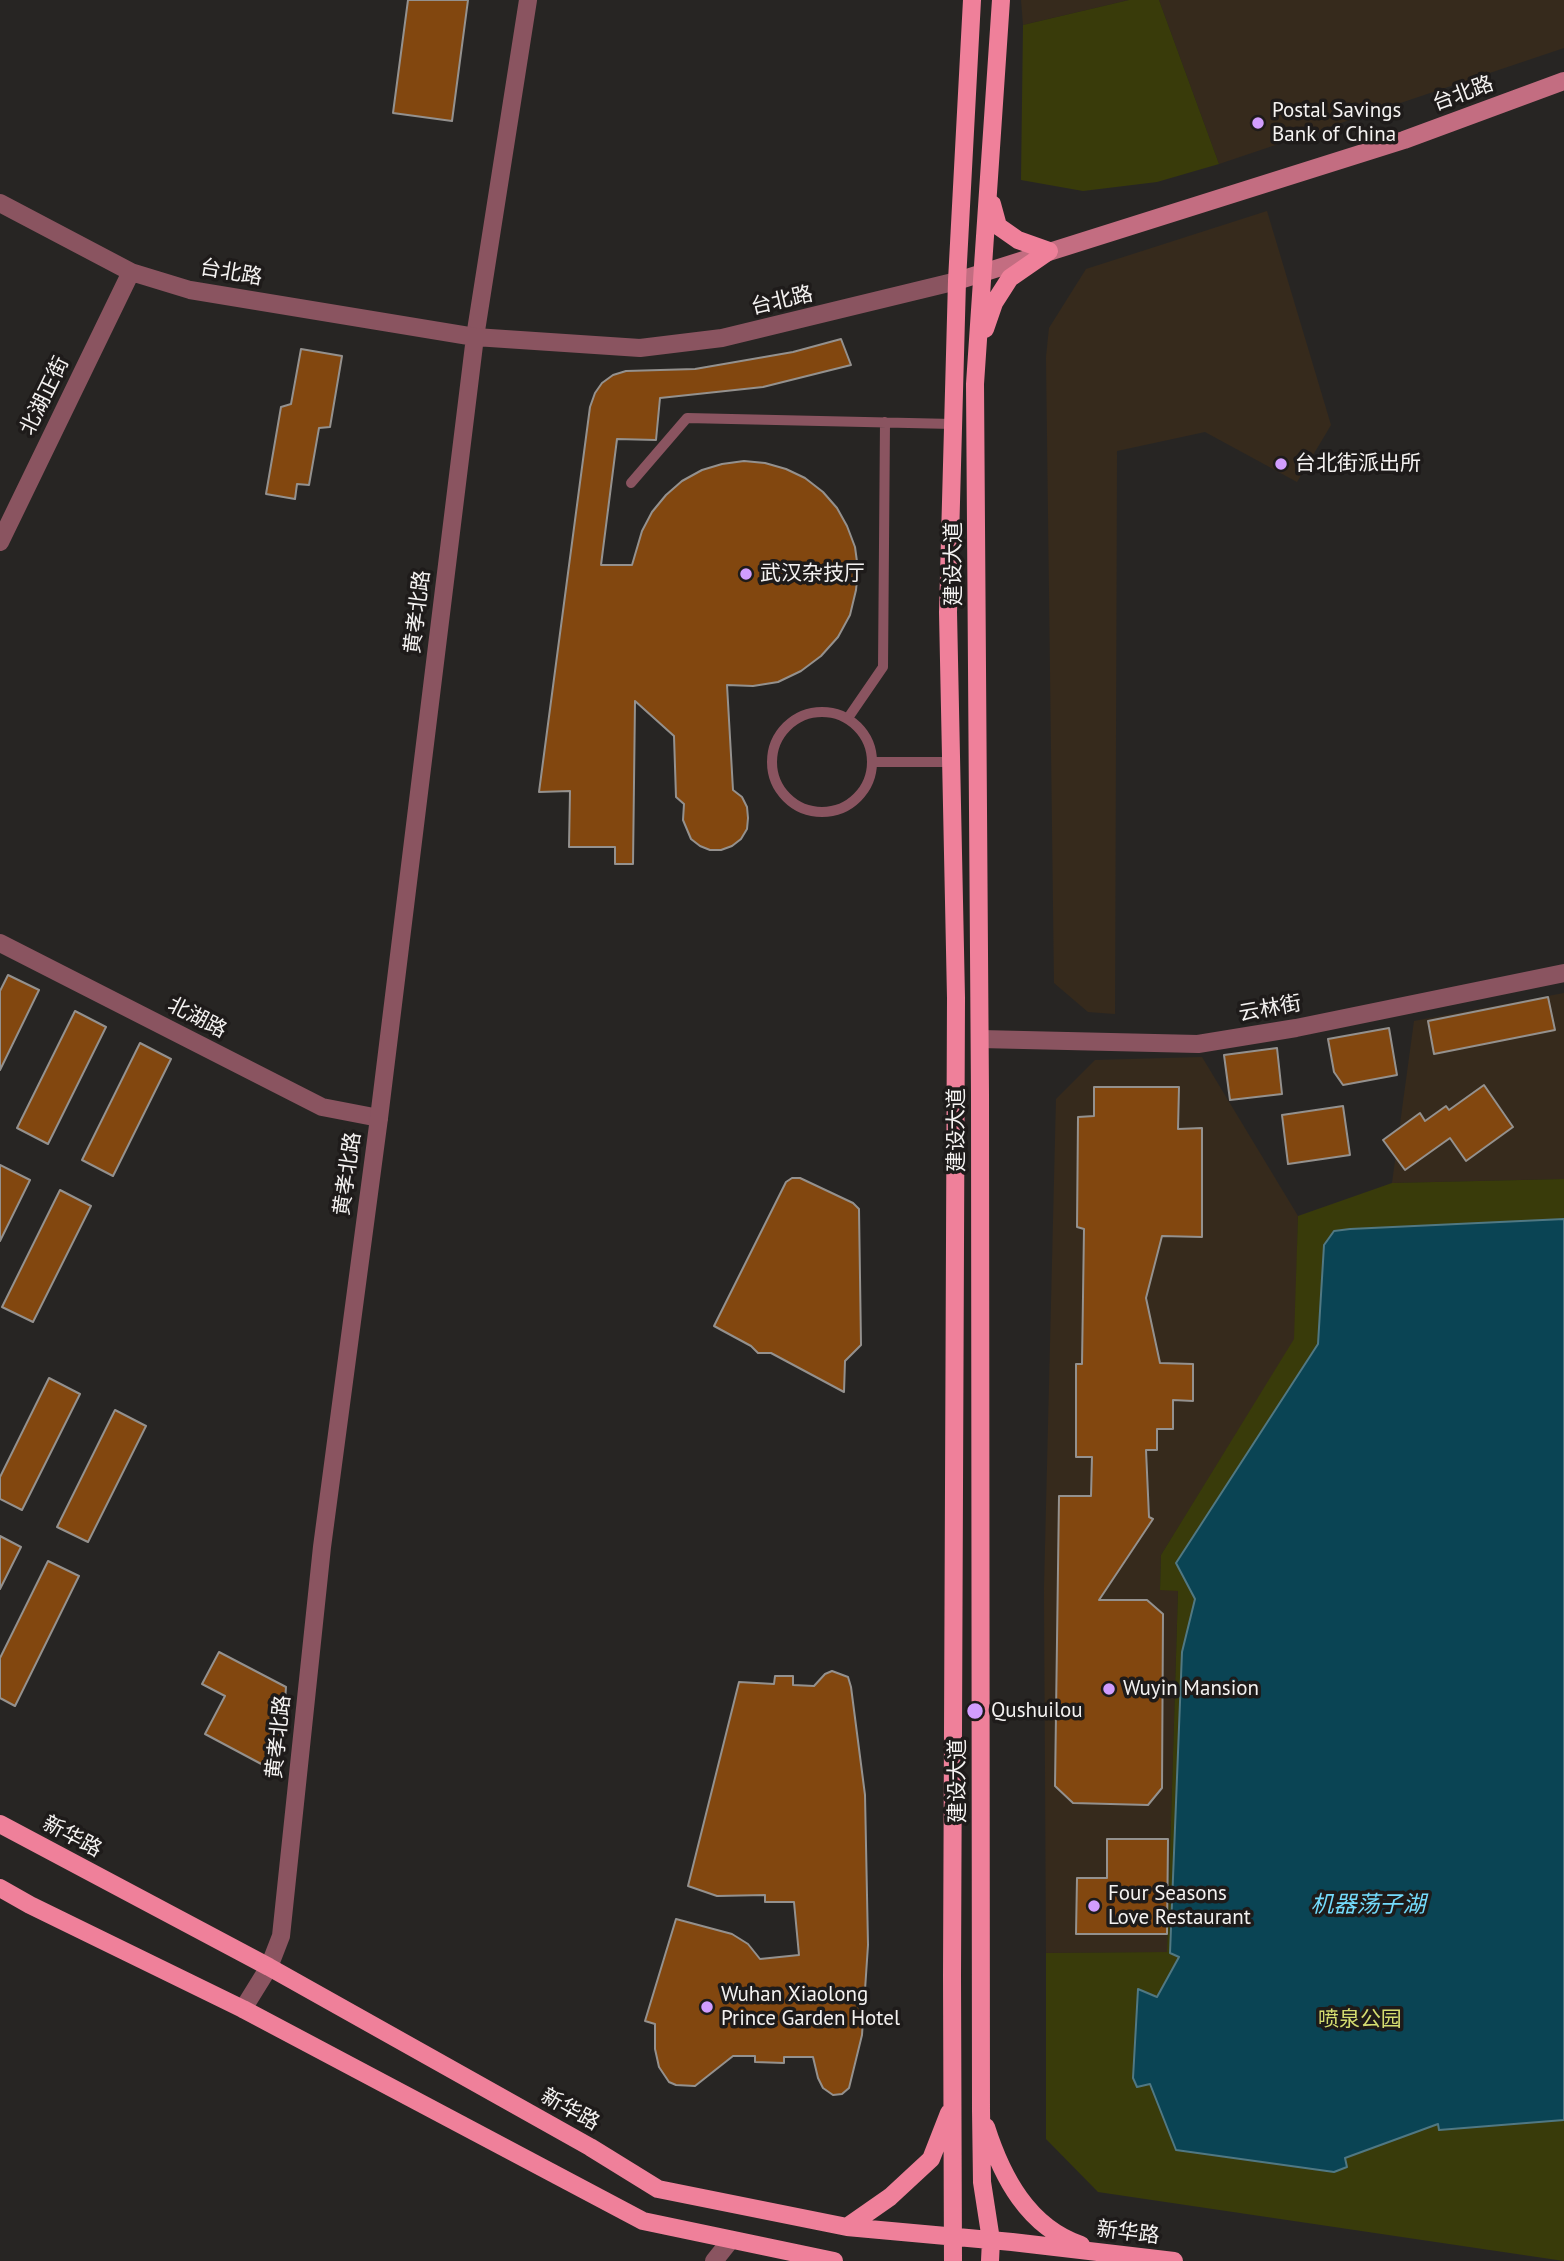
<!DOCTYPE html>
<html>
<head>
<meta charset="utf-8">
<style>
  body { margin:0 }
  canvas { display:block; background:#272523 }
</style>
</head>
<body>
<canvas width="1564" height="2261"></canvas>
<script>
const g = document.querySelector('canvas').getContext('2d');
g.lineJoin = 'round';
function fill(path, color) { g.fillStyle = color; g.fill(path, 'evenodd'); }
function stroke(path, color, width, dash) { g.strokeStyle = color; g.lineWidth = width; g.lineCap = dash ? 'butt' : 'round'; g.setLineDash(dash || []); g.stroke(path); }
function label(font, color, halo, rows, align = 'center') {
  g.font = font + ' "PT Sans","Noto Sans SC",sans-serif'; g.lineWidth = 7; g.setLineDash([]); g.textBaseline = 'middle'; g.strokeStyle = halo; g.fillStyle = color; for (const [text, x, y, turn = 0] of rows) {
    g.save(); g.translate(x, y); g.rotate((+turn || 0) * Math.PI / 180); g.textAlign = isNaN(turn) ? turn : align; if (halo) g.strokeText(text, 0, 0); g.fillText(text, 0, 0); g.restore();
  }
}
fill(new Path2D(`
  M1021,0H1129L1023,25Z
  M1159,0H1564V48L1219,164Z
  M1267,211L1331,425L1297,482L1205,432L1117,451L1115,1014L1088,1012L1054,983L1046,357L1049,328L1086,269Z
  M1564,993V1179L1392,1183L1414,1021Z
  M1202,1057L1298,1216L1295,1339L1161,1555L1160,1589L1178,1590L1167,1952L1046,1953L1044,1589L1056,1099L1095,1060Z`), '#362a1c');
fill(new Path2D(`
  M1129,0H1159L1219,164L1157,182L1083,191L1021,180L1023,25Z
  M1564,1179V2261L1098,2192L1046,2139V1953L1167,1952L1178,1591L1160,1590L1161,1555L1294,1339L1298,1216L1392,1183Z`), '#393b0a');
const water = new Path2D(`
  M1564,1219V2120L1439,2130L1438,2124L1345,2158L1347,2167L1334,2172L1176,2150L1150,2084L1137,2087L1133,2078L1138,1989L1157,1997L1179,1957L1170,1953L1182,1652L1195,1599L1176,1563L1318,1344L1324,1245L1334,1231L1350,1229Z`);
fill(water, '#0a4454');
stroke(water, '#507883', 2);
const building = new Path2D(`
  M408,0H468L452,121L393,113Z
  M841,339L851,365L763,387L660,398L656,440L617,439L601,565H632L642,531L652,512L666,495L682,481L702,470L722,464L744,461L765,463L786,469L805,478L823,492L837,508L847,526L855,547L858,569L856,590L850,615L838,637L821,656L801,671L778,682L753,686L727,685L733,790L742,797L747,807L748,818L747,829L741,839L732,846L721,850H710L700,846L691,839L683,820L684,804L676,797L674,736L635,701L633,864H615V847H569L570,791L539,792L590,407L595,393L602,383L613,375L626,371L695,369L793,352Z
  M301,349L342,356L330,427L319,428L309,485L297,484L295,499L266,494L281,407L291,404Z
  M8,975L39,990L0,1070V991Z
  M1548,997L1555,1030L1434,1054L1428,1021Z
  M75,1011L106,1027L48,1144L17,1128Z
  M1389,1028L1397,1075L1343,1085L1334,1072L1328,1039Z
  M140,1043L171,1059L113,1176L82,1160Z
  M1277,1048L1282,1094L1230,1100L1224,1055Z
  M1484,1085L1513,1127L1466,1161L1450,1138L1405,1170L1383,1140L1420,1113L1425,1121L1446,1106L1449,1110Z
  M1094,1087H1179L1178,1129L1202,1128V1237L1162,1236L1146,1298L1160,1363L1193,1364V1401L1173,1400V1429H1157V1450H1146L1149,1517L1153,1519L1099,1600H1147L1163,1614L1162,1788L1148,1805L1073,1803L1055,1786L1059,1496H1091L1092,1457H1076V1364H1082L1084,1229L1077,1227L1078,1117L1094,1116Z
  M1343,1106L1350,1155L1288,1164L1282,1115Z
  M0,1165L30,1180L0,1241Z
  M792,1178H800L853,1203L859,1209L861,1345L845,1361L844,1392L771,1353H758L751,1346L714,1326L786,1182Z
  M60,1190L91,1206L33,1322L2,1307Z
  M49,1378L80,1394L22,1510L0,1499V1477Z
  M115,1410L146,1426L88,1542L57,1527Z
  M0,1536L21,1547L0,1589Z
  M48,1561L79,1576L15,1706L0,1698V1658Z
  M219,1652L286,1687L280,1774L205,1734L225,1696L202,1684Z
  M832,1671L848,1677L851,1687L865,1795L868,1945L862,2035L849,2088L842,2094L833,2095L823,2088L818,2078L813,2057H784V2063L755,2062V2056H733L695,2086L676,2085L669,2082L659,2067L655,2049V2024L645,2021L676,1919L732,1934L748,1944L760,1959L799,1955L794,1902H765V1895L717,1896L688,1886L739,1682L774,1684L775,1676H793V1685L814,1686L825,1674Z
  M1107,1839H1168L1167,1934H1076L1077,1878H1107Z`);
fill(building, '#82470f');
stroke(building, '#94918e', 2);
stroke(new Path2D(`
  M631,483L687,418L953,424
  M772 762a50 50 0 1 1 100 0a50 50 0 1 1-100 0Z
  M848,718L883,667L885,422
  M872,762H951`), '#8a5460', 10);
stroke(new Path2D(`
  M475,337L528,0
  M0,943L322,1107L379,1118
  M714,2261L730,2241`), '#8a5460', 18);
stroke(new Path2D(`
  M0,203L131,272L190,290L475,337L640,348L722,338L957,281
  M0,542L131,272
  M980,1039L1198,1044L1296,1028L1564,973
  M243,2009L269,1967L281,1936L322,1547L379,1118L475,337`), '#8a5460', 18);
stroke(new Path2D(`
  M957,281L1404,140L1564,81`), '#c36d81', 18);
stroke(new Path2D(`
  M985,329L994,303L1010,278L1049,251L1018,240L998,226L992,204
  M0,1824L269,1967L590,2147L658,2189L847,2227L1012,2242L1174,2261
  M0,1888L30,1905L243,2009L643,2221L834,2261
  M986,2127C1002,2177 1028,2227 1081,2245
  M847,2227L890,2197L931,2159L949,2113
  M953,2261L952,1975L956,998L948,612L957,281L972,0
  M990,2261L991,2240L982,2182L981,2110L980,1094L975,384L1001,0`), '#ef809a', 18);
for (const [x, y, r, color] of [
  [1258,123,7,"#d19dfe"],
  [1281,464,7,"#d19dfe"],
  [746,574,7,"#d19dfe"],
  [1109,1689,7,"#d19dfe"],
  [975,1711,9,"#d19dfe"],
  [1094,1906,7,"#d19dfe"],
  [707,2007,7,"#d19dfe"]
]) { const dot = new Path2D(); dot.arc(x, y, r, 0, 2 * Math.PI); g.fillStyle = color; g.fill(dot); stroke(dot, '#1e1b1a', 2.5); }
label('21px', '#f4f2f1', '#1e1b1a', [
  ["台北路",1463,94,-20],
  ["台北路",231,273,10],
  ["台北路",782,301,-13],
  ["北湖正街",45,396,-64],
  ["建设大道",954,564,-90],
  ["黄孝北路",418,612,-83],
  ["云林街",1270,1009,-10],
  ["北湖路",197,1018,27],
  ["建设大道",957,1130,-90],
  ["黄孝北路",348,1174,-82],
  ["黄孝北路",279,1737,-84],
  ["建设大道",958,1781,-90],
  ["新华路",72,1837,28],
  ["新华路",570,2110,29],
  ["新华路",1128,2233,7]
]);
label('21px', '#f4f2f1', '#1e1b1a', [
  ["Postal Savings",1272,111],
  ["Bank of China",1272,135],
  ["台北街派出所",1295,464],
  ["武汉杂技厅",760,574],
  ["Wuyin Mansion",1123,1689],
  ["Qushuilou",991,1711],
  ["Four Seasons",1108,1894],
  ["Love Restaurant",1108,1918],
  ["Wuhan Xiaolong",721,1995],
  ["Prince Garden Hotel",721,2019]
], 'left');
label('21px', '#d4dc70', '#1e1b1a', [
  ["喷泉公园",1360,2020]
]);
label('italic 23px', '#74dbfc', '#1e1b1a', [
  ["机器荡子湖",1368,1905]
]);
</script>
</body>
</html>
